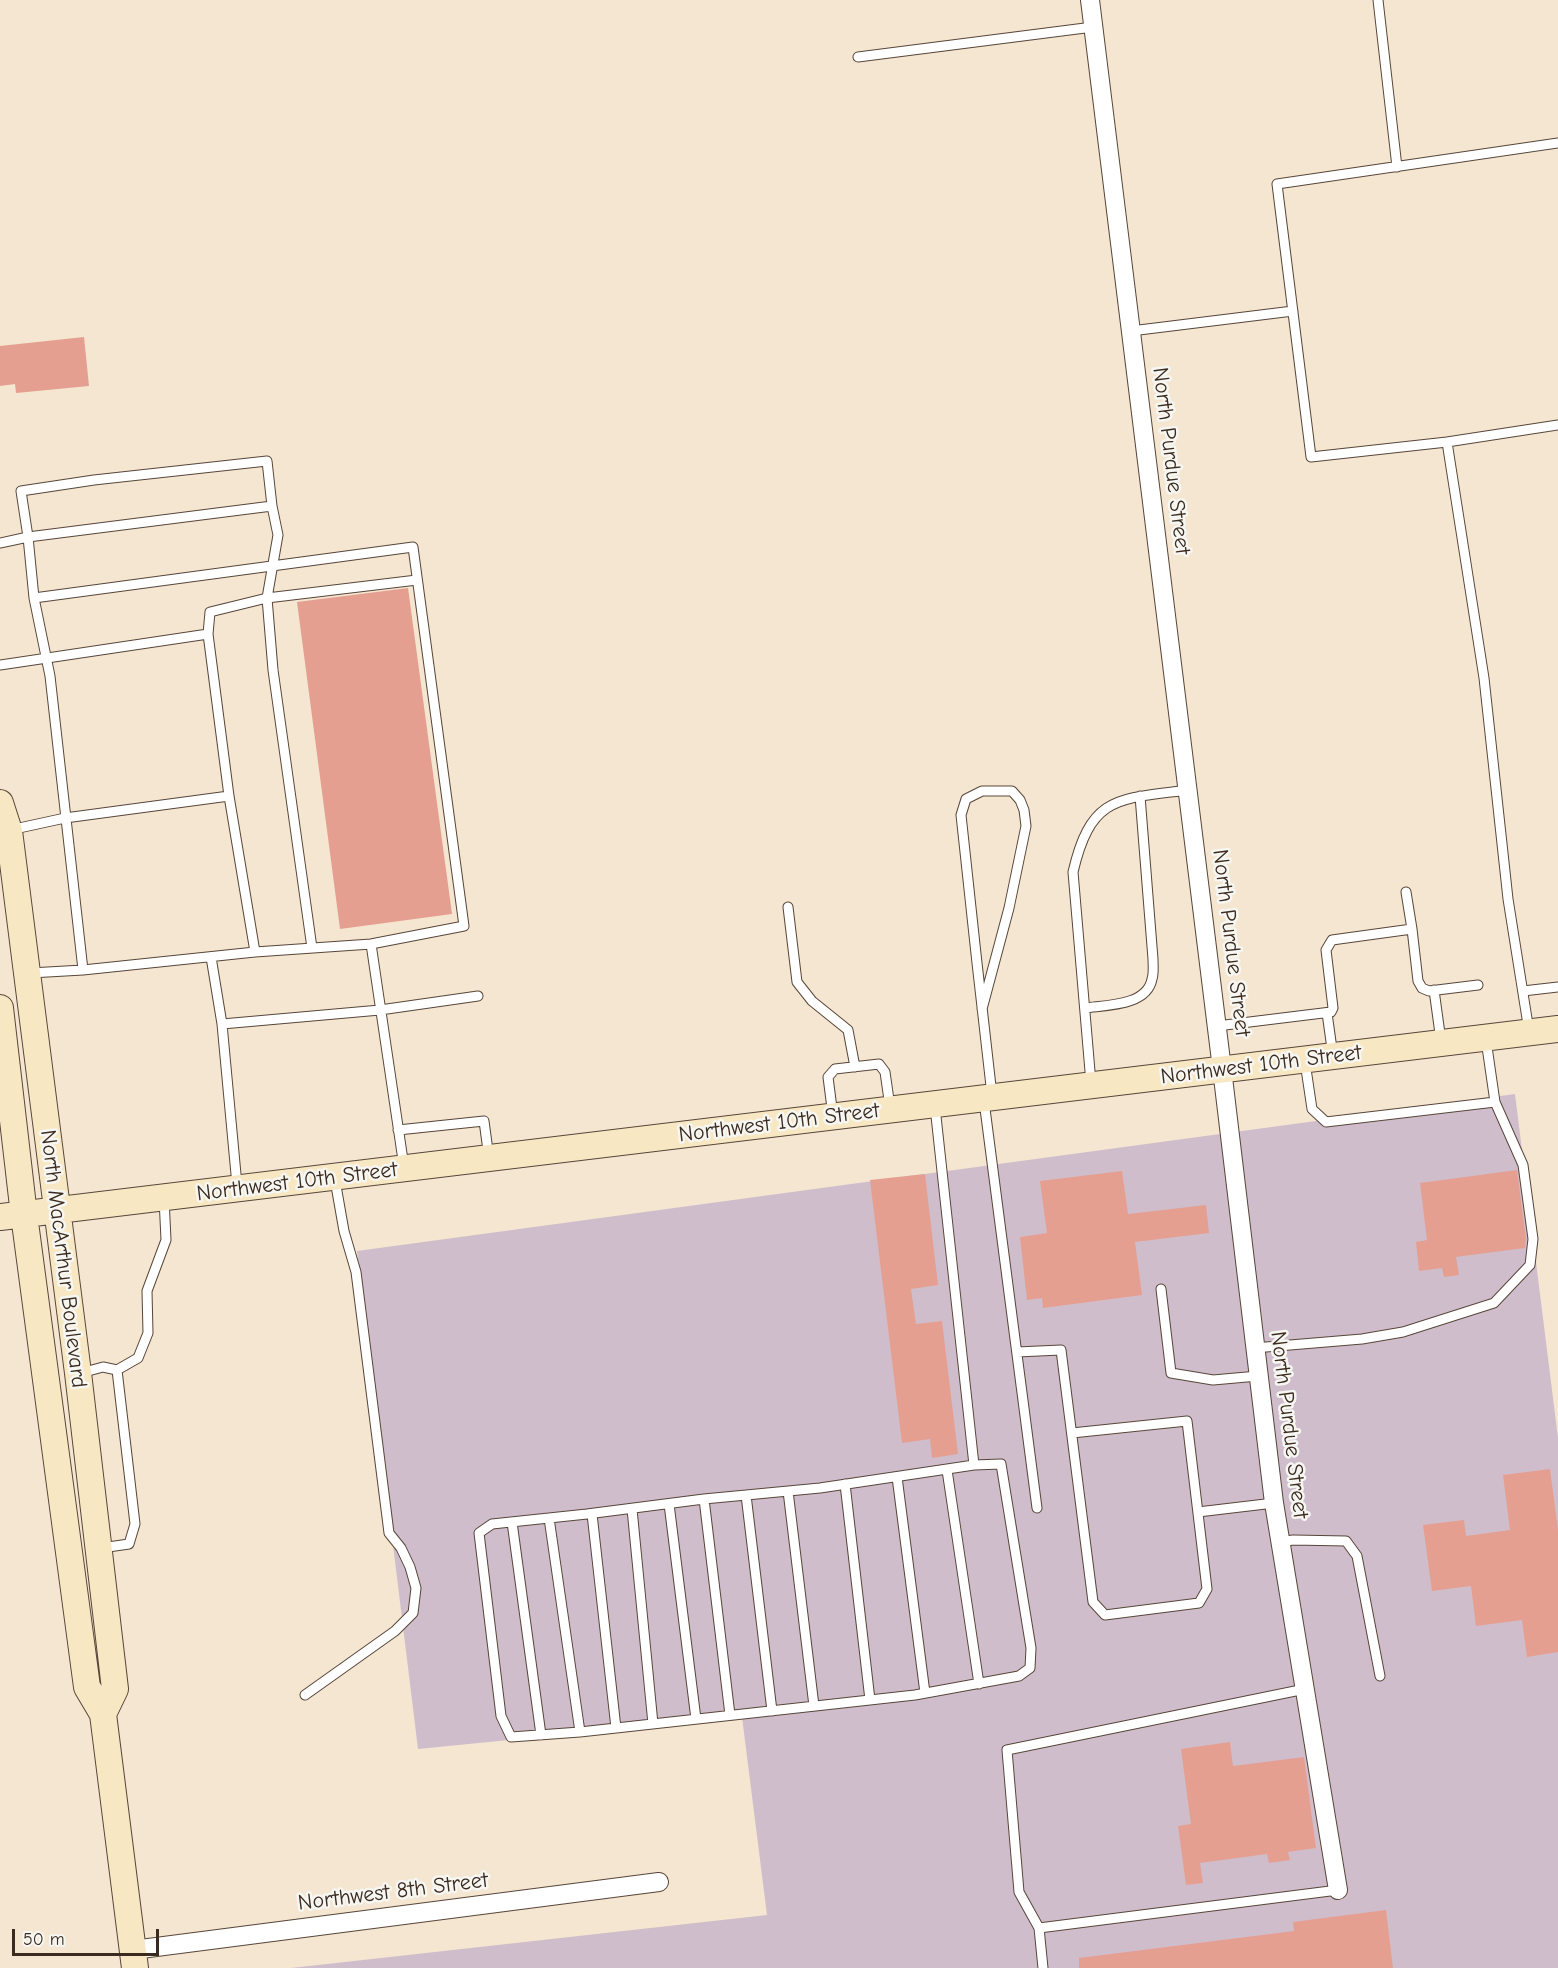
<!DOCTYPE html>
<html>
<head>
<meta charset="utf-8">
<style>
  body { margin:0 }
  #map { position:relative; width:1558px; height:1968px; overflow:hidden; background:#f4e6d1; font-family:"Comic Neue",sans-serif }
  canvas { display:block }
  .scale { position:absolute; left:12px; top:1929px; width:147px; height:27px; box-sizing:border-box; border:3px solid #3b2a1e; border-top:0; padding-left:8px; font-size:18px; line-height:21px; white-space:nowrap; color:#3b2a1e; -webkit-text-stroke:4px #f6f6f2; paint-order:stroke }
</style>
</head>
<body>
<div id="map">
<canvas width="1558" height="1968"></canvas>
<div class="scale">50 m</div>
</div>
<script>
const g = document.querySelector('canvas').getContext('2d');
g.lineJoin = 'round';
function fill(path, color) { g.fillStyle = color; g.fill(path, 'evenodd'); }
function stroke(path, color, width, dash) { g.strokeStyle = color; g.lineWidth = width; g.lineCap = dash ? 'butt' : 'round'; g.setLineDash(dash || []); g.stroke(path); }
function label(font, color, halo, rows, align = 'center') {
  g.font = font + ' "Comic Neue",sans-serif'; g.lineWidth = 5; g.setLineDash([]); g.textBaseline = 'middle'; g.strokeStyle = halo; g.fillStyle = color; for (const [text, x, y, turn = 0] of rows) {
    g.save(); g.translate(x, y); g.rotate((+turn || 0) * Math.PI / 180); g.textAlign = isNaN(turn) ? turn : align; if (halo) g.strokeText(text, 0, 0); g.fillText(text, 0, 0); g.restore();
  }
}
fill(new Path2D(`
  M1515,1094L1558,1438V1968H291L767,1915L742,1717L418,1749L357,1251Z`), '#d0bdcc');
fill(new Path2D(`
  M84,337L89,386L16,393L15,384L0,386V346Z
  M408,588L452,914L340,929L297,602Z
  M1517,1170L1526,1239L1525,1248L1456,1257L1459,1275L1444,1277L1442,1268L1419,1271L1416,1242L1427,1240L1420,1183Z
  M1122,1171L1128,1214L1206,1205L1209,1233L1135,1242L1142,1295L1043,1308L1042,1298L1027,1300L1020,1237L1047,1233L1040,1181Z
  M925,1174L938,1285L911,1289L916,1324L942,1321L958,1454L932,1458L930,1439L902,1443L870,1180Z
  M1550,1469L1558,1530V1652L1527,1657L1522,1620L1476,1626L1471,1586L1432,1591L1423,1525L1464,1520L1466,1536L1510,1530L1503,1475Z
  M1230,1742L1233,1766L1304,1757L1316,1848L1288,1852L1290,1860L1269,1863L1267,1854L1200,1863L1203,1883L1186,1885L1178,1826L1191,1824L1181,1749Z
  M1386,1910L1393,1968H1079V1958L1294,1931L1293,1922Z`), '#e59f91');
const service = new Path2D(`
  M1378,0L1397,167
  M858,57L1093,27
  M1558,143L1277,184L1311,457L1447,442L1558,425
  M1131,331L1293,311
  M1447,442L1484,678L1508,899L1529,1031
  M0,543L28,537L21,491L94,480L267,461L272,506L278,535L267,598L417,580
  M34,598L413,547L464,926L371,944L255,952L83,970L50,676L34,598L28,537L272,506
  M208,634L210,612L267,598L273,670L312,948
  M0,665L208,634L229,796L255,952
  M10,830L65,818L229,796
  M1406,892L1412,929
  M788,907L797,982L812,1001L848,1030L855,1067
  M371,944L404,1167
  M211,957L222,1024L380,1010L478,996
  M30,973L83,970
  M1434,990L1441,1041
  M1523,991L1558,987
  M1085,1008C1106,1005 1147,1006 1152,979C1154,973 1153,965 1153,959L1140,796
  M982,1009L1009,908L1026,826L1024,810L1020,800L1012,791H982L966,799L961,815C971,908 981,1002 992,1095
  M1327,1013L1333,1056
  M222,1024L237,1185
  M1217,1026L1331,1012L1333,1008L1326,950L1332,940L1412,929L1418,981L1422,988L1429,991L1478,985
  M1305,1062L1312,1109L1326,1122L1495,1102
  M1091,1083L1073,872C1091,795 1118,799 1188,790
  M984,1101L1037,1508
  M935,1107L974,1465
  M833,1116L828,1077L835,1069L879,1064L885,1072L890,1107
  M398,1130L484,1121L489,1158
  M1161,1289L1171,1373L1213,1380L1258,1376
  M1254,1348L1362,1339L1403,1332L1494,1303L1530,1265L1533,1239L1523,1165L1495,1102L1486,1040
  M1017,1352L1061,1350L1093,1602L1105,1615L1199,1603L1207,1589L1187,1421L1072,1433
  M117,1370L138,1358L148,1333L147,1291L166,1240L164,1198
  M81,1373L103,1367L117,1370L135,1524L129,1544L101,1548
  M1001,1464L1031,1648L1030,1668L1019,1676L915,1695L580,1732L511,1737L501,1716L479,1533L492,1524L587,1514L704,1499L820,1488L974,1465Z
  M947,1470L979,1684
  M897,1477L925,1693
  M845,1484L870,1700
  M788,1491L814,1706
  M746,1495L772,1711
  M704,1499L730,1715
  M669,1504L696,1719
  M632,1509L653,1724
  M1198,1512L1274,1503
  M592,1514L616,1728
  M549,1518L580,1732
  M512,1522L541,1735
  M1280,1542L1293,1540L1346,1541L1357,1556L1380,1676
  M1305,1689L1007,1750L1019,1892L1039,1928L1338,1890
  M305,1695L395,1631L413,1613L416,1588L410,1567L401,1548L389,1533L356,1272L344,1231L335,1180
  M1039,1928L1043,1968`);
const minor = new Path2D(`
  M1090,0L1222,1069L1274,1503L1338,1890
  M133,1950L659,1882`);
const secondary = new Path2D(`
  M0,803L9,831L27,973L78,1373L115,1689L103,1714
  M0,1008L24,1215L87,1687L103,1714L135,1968
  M0,1217L1558,1029`);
stroke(service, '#574639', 11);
stroke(minor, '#574639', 20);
stroke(secondary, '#574639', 28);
stroke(service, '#fff', 9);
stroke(minor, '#fff', 18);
stroke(secondary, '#f8e7c3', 26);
label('22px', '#3b2a1e', '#f6f6f2', [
  ["North Purdue Street",1171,461,83],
  ["North Purdue Street",1231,943,83],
  ["Northwest 10th Street",1261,1065,-7],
  ["Northwest 10th Street",779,1123,-7],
  ["Northwest 10th Street",297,1182,-7],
  ["North MacArthur Boulevard",63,1259,83],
  ["North Purdue Street",1289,1425,83],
  ["Northwest 8th Street",393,1892,-7]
]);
</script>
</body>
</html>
